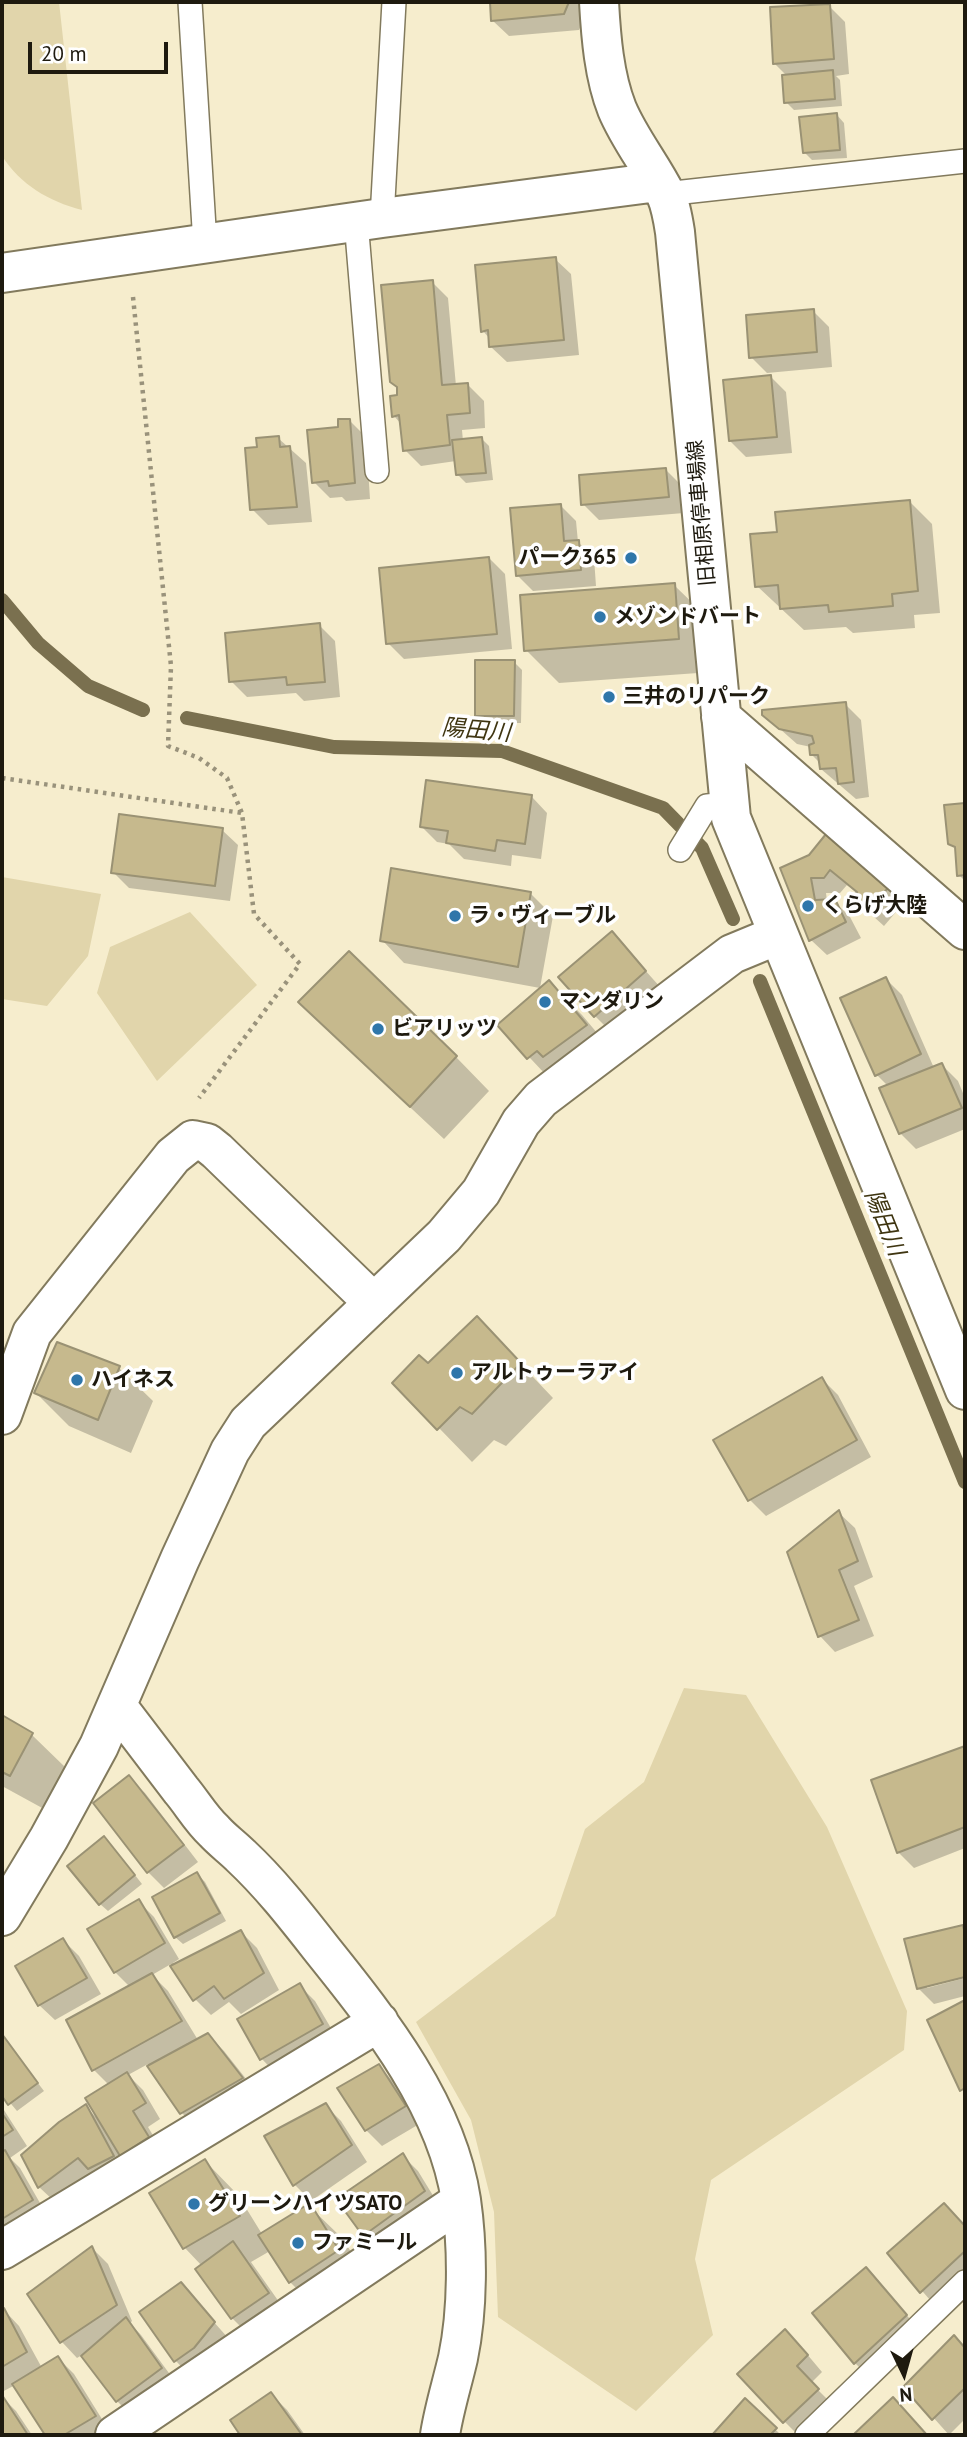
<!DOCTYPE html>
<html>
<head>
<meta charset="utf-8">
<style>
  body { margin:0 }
  #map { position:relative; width:967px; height:2437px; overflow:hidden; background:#f6edcd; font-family:"PT Sans",sans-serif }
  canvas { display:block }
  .frame { position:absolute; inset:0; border:4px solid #1e1a0f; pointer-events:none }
  .north { position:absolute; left:869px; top:2339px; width:70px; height:70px; -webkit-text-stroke:5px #fff; paint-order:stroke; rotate:175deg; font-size:19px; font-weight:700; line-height:28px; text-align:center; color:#1e1a0f }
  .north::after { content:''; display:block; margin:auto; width:24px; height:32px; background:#1e1a0f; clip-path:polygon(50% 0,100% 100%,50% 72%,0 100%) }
  .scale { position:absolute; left:28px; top:42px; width:140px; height:32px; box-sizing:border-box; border:4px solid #1e1a0f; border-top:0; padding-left:9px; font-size:21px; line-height:24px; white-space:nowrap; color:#1e1a0f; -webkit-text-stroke:5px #fff; paint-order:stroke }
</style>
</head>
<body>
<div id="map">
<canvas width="967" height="2437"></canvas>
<div class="frame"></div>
<div class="north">N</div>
<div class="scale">20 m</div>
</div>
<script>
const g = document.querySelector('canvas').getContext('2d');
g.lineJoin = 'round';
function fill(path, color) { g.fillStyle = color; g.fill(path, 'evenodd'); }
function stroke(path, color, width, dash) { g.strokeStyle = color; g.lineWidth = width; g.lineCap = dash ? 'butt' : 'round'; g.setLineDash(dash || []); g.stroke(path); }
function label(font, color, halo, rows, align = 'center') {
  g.font = font + ' "PT Sans","Noto Sans JP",sans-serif'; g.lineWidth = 7; g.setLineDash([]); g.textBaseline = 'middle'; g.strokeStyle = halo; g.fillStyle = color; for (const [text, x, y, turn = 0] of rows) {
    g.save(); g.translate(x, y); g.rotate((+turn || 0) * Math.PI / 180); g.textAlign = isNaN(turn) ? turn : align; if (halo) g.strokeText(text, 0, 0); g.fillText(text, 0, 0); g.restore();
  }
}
fill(new Path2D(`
  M2,2H59L82,210C48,201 21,185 2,156Z
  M2,877L101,894L88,956L47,1006L2,999Z
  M190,912L257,985L157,1081L97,993L110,947Z
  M684,1688L746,1695L827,1827L907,2011L904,2050L711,2180L695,2259L713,2335L636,2411L498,2317L494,2212L471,2120L416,2022L555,1916L585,1829L644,1782Z`), '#e1d5ab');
fill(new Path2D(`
  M492,2H592L579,30L509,36L493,21Z
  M829,6L845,22L849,74L836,76L840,80L842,106L794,110L786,102L787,76L775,64Z
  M837,115L844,123L847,158L812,160L804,152Z
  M555,259L571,274L579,355L507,362L491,347L490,339L483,331Z
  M432,282L448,298L456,386L468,385L484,401L485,428L462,430L463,441L481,438L489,446L493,480L466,483L458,475L456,461L421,466L405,450L402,425L394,416Z
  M813,311L829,327L832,367L767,373L751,357Z
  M771,377L786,392L792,453L746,457L730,441Z
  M350,421L366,437L370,499L346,501L342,497L330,498L314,482L340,429Z
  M278,438L306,463L312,522L268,525L252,509L259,449Z
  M666,470L682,486L684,513L599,520L583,504Z
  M910,502L932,524L940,613L914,615L915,628L853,633L846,627L804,630L757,586L779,534Z
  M560,505L576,521L578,542L594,558L596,586L533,591L517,575Z
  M489,558L505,574L512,649L404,659L388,643Z
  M674,585L708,618L712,672L559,683L526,650Z
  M319,625L335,641L340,697L304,701L296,693L247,697L231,681Z
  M514,662L522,670L521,723H484L476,715Z
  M845,704L861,720L869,797L856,799L821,769V764L812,755L811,747L797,744L763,714Z
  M532,797L547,813L541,859L512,855L511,866L464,859L449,844L437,842L421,826Z
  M965,805V881L959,875L957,850L950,843L946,807Z
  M222,830L238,845L230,901L129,888L113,872Z
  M810,857L887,889L902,905L884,926L853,898L858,894L847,885L840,893H826L827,901H834L850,917L861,938L827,955L811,940Z
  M530,893L553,916L540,988L404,963L382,940Z
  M627,950L661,988L611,1032L595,1016Z
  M886,979L902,995L934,1068L942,1065L958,1081L965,1098V1129L916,1149L900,1133L889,1087L877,1075Z
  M549,982L582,1015L619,1059L562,1092L499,1025Z
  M334,1036L456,1057L489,1091L444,1139Z
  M477,1318L553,1398L506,1446L494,1440L472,1462L439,1428L428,1365Z
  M119,1368L153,1401L131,1453L69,1426L36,1393Z
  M822,1379L838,1395L871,1457L766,1516L750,1500L716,1440Z
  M839,1513L855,1528L873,1577L854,1586L874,1636L835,1652L820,1636Z
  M2,1717L32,1735L66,1768L44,1809L2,1786Z
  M965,1748V1848L914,1868L898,1852L873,1781Z
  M129,1778L145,1793L198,1862L164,1888L148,1872Z
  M112,1846L142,1884L108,1911L100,1904Z
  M197,1874L205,1882L226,1921L183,1944L175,1937Z
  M138,1901L154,1917L179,1959L173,1963L174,1966L241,1932L257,1948L279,1990L241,2014L229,2002L211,2015L195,1999L171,1964L152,1975L168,1991L198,2040L208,2035L224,2051L258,2094L198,2129L182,2113L148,2064L128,2075L143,2090L160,2119L148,2127L164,2154L137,2170L118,2151L128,2172L55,2202L39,2187L85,2106L99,2120L109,2085L94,2070L130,1987L115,1972Z
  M962,1927L965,1930V1975L927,1984V1988L965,1978V1996L934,2004L918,1988Z
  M63,1940L79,1956L101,1994L55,2020L39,2005Z
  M300,1986L315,2001L338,2040L277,2075L262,2059Z
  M965,2002V2093L929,2021Z
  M2,2036L44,2091L17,2111L2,2093Z
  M378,2066L394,2082L421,2123L382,2146L366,2130Z
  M325,2105L341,2121L367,2162L311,2201L295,2185L267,2137Z
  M2,2107L27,2146L10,2158L20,2168L48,2217L2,2243Z
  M403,2156L418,2171L440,2207L380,2251L364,2235Z
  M205,2161L238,2195L262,2234L309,2206L343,2239L371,2284L323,2315L290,2282L270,2251L251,2262L284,2309L248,2334L232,2318L202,2266L185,2248L152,2193Z
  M944,2206L965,2227V2281L937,2308L889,2253Z
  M92,2248L108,2264L132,2321L130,2323L141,2335L177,2384L133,2417L117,2401L82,2355L77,2358L62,2342L29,2294Z
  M180,2284L229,2339L191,2377L176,2361L142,2313Z
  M881,2285L921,2332L871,2379L855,2363L815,2313Z
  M4,2310L19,2326L42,2368L58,2358L74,2374L110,2432L105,2435H47L15,2385L2,2392Z
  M954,2338L965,2349V2419L949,2435L906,2387Z
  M801,2347L822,2372L811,2383L834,2406L798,2435L784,2421Z
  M271,2394L287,2410L305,2435H243L233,2421Z
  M2,2397L16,2411L32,2435H2Z
  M745,2400L781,2435H714Z`), '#0003');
stroke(new Path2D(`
  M2,600L38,643L88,686L143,710
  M187,718L334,747L502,751L663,808L702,848L733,919
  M760,981L965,1482`), '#7a704f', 14);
const building = new Path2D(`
  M490,2H569L564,14L491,21Z
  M830,4L834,59L773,64L770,7Z
  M833,70L835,99L784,103L782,75Z
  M837,113L840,150L803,153L799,117Z
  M556,257L564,340L489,347L488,330L481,332L475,265Z
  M433,280L442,385L468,383L470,413L447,415L450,445L403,451L399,415L392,417L390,396L397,395V387L390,382L381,285Z
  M814,309L817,352L749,358L746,315Z
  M771,375L777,437L729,441L723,380Z
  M338,419H350L355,483L329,486L328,481L312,483L307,430L338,427Z
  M279,436L280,447L290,446L297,507L250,510L245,448L257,447L256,438Z
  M482,437L486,473L456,475L452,440Z
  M666,468L669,497L581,505L579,475Z
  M910,500L918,591L892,594L893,606L829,612L828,605L780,609L778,585L755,587L750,534L777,532L775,512Z
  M561,504L564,541L579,540L581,570L516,576L510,508Z
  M489,557L497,634L386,644L379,568Z
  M675,583L679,639L524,651L520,595Z
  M320,623L325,682L287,685L286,677L229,682L225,633Z
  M475,660H515L514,716H475Z
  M846,702L854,782L838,784L836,768L820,769L818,755H810L809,745L814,743L812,736L779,729L762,715V710Z
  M426,780L532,795L525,844L497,840L495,851L446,843L448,831L420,827Z
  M965,803V875L957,876L955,847L948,844L944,805Z
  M119,814L223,828L215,886L111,873Z
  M826,834L888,888L867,911L851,898L857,892L830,870L824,878H811L815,900L835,899L846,922L809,941L780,868L809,855Z
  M391,868L531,892L518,967L380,941Z
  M612,931L646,971L594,1017L558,977Z
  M349,951L457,1056L410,1107L298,1002Z
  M886,977L921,1054L875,1076L840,998Z
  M549,980L587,1025L543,1057L537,1051L527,1059L497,1025Z
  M942,1063L962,1108L899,1134L879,1088Z
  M477,1316L521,1363L472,1414L460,1407L437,1430L392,1383L419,1355L428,1363Z
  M57,1342L120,1366L98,1420L34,1393Z
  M822,1377L857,1440L748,1501L713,1440Z
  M839,1510L858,1561L839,1570L859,1620L818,1637L787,1552Z
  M2,1715L33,1733L10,1776L2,1772Z
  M965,1746V1827L897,1853L871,1780Z
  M129,1775L184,1845L147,1873L93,1803Z
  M104,1836L135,1875L99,1905L67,1866Z
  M197,1872L220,1913L174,1938L152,1897Z
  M139,1899L165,1943L114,1973L87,1929Z
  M963,1925L965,1935V1977L917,1989L904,1939Z
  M241,1930L264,1973L224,1999L214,1986L193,2001L170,1966Z
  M63,1938L87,1978L38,2006L15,1966Z
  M152,1973L182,2021L92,2071L66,2020Z
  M300,1983L323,2024L260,2060L237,2019Z
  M965,2000V2088L960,2091L927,2020Z
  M208,2033L243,2078L180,2114L147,2066Z
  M2,2034L38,2083L8,2105L2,2096Z
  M379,2064L406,2106L365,2131L337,2088Z
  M127,2072L146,2103L133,2111L149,2137L120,2156L85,2098Z
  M326,2103L352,2145L293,2186L264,2136Z
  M86,2104L114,2156L88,2169L78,2158L38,2188L21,2155L59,2122Z
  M2,2113L13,2130L2,2137Z
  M5,2150L33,2200L2,2219V2152Z
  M403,2153L425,2191L363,2236L336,2199Z
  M205,2159L240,2216L183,2249L149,2193Z
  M310,2203L339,2250L289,2283L258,2235Z
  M944,2203L965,2226V2251L920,2293L887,2253Z
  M233,2241L269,2293L231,2319L195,2269Z
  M92,2246L117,2305L60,2343L27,2294Z
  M866,2267L907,2315L854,2364L812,2313Z
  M181,2282L215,2322L194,2348L174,2362L139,2312Z
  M4,2308L27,2352L2,2367V2309Z
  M126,2317L162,2368L116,2402L81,2356Z
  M785,2329L808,2355L797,2366L819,2389L783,2423L737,2374Z
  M954,2335L965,2348V2388L932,2420L903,2387Z
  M58,2356L96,2416L64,2435H45L12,2384Z
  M271,2392L302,2435H240L230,2420Z
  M2,2395L28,2435H2Z
  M893,2397L927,2435H853Z
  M745,2398L777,2428L770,2435H712Z`);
fill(building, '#c6b98d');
stroke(building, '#9a9274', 2);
const lane = new Path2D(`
  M190,2L205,244
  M665,194L965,161
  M382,218L394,2
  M356,221L377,471
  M680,850L707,806L729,804
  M807,2435L965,2282`);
const street = new Path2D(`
  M599,2C601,37 604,76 617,109C630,140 651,165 666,195C671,206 673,219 675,232L731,818L965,1390
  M2,273L382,218L658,182
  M721,717L965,930
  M2,1415L32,1333L173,1156L193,1140L207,1143L217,1151L374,1303
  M117,1706C138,1734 160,1762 181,1790C192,1803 201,1819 214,1831C222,1840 232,1847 241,1856C272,1885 298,1919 324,1952C381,2023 447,2107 461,2200C468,2248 468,2310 458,2358C452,2384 444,2409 440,2435
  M2,1916L49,1838L99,1746L180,1559L230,1451L248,1423L444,1236L481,1192L521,1122L541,1099L732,954L778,935
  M2,2250L379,2022
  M115,2435L461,2201`);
stroke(lane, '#827a5d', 26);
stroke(street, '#827a5d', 42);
stroke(new Path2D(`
  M133,297L171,666L168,746L199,758L227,778L242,813L254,914L300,964L199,1098
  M2,778L242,813`), '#99927b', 4.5, [3.5, 5]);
stroke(lane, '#fff', 23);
stroke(street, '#fff', 38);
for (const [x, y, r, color] of [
  [631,558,7,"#2f76aa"],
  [600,617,7,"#2f76aa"],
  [609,697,7,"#2f76aa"],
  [808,906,7,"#2f76aa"],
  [455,916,7,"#2f76aa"],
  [545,1002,7,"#2f76aa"],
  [378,1029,7,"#2f76aa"],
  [457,1373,7,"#2f76aa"],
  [77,1380,7,"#2f76aa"],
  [194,2204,7,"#2f76aa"],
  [298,2243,7,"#2f76aa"]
]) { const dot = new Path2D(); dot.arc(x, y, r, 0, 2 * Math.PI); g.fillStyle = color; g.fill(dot); stroke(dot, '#fff', 2.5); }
label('21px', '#1e1a0f', '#fff', [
  ["旧相原停車場線",702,513,-95]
]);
label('bold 21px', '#1e1a0f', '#fff', [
  ["パーク365",617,558,"right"],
  ["メゾンドバート",614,617],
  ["三井のリパーク",623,697],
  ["くらげ大陸",822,906],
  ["ラ・ヴィーブル",469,916],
  ["マンダリン",559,1002],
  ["ビアリッツ",392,1029],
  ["アルトゥーラアイ",471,1373],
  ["ハイネス",91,1380],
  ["グリーンハイツSATO",208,2204],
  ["ファミール",312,2243]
], 'left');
label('italic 23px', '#3f3511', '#fff', [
  ["陽田川",476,731,5],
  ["陽田川",884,1223,68]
]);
</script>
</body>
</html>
